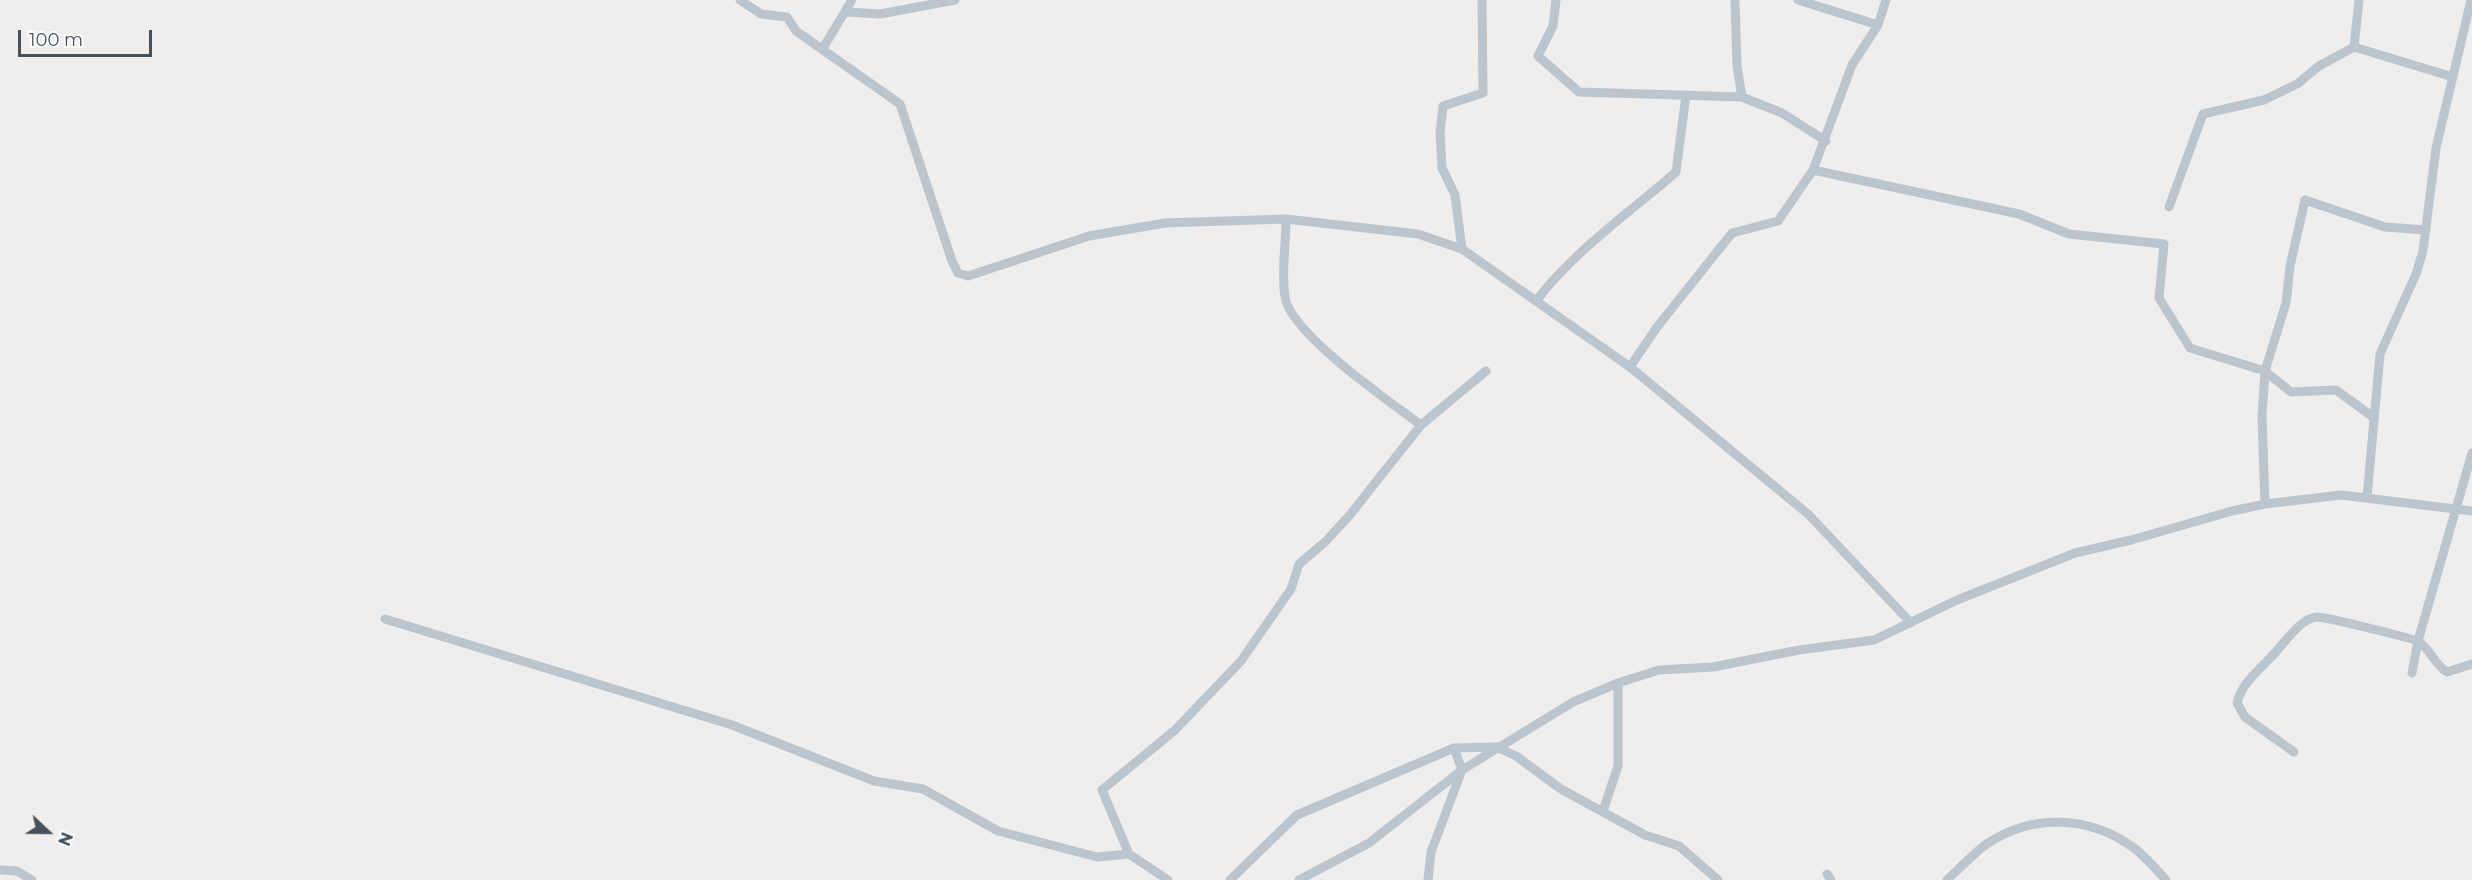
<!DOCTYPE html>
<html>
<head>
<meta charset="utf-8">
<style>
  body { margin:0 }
  #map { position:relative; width:2472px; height:880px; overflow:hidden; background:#f0eded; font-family:Montserrat,sans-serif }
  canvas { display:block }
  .north { position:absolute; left:18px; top:802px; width:60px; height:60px; -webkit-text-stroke:4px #fff; paint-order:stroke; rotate:112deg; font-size:16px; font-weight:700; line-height:24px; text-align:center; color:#45515b }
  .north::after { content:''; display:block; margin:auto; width:21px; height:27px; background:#45515b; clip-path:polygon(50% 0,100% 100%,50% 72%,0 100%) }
  .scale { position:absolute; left:18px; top:30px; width:134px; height:27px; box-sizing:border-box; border:3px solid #45515b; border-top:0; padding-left:8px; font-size:18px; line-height:21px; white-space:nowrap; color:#45515b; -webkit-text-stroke:4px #fff; paint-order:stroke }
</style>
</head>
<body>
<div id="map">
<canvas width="2472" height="880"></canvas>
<div class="north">N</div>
<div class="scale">100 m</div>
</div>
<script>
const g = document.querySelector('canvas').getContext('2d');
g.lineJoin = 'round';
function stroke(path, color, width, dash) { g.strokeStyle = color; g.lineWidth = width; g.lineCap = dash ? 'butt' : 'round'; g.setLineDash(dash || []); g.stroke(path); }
stroke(new Path2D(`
  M740,0L761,14L787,17L796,31L900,104L952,261L958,273L968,276L1089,236L1165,223L1286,219L1418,234L1462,249L1630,367
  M1556,0L1553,26L1538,56L1579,92L1742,97L1782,113L1826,141
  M1735,0L1737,66L1742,97
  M1798,0L1878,25
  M1886,0L1878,25L1852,65L1813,170L1778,221L1732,233L1657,327L1630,367L1808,514L1911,623
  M2359,0L2354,47L2453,77
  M847,12L880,14L955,0
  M823,48L852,0
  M1813,170L2019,214L2069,234L2164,244L2159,298L2190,348L2265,371L2291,392L2336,390L2373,417
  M2169,207L2203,114L2264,100L2297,84L2319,66L2354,47
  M1286,219C1286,244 1281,273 1285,297C1290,333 1390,402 1421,425
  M1462,249L1455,195L1442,168L1440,133L1443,106L1483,93L1482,0
  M1536,301C1574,251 1629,213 1676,172L1686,95
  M2367,497L2380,354L2416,274L2423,251L2436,148L2471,0
  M2265,504L2262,416L2265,371L2286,303L2290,266L2305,200L2385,227L2426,230
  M385,619L732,725L874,781L923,789L998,831L1097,857L1129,854L1168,880
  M2412,673L2418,641L2472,453
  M2294,752L2245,717L2237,703C2242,683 2258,671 2272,656C2283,645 2300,618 2317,617C2325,617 2413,638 2419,642C2432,651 2433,663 2447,672L2472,664
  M1603,811L1618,766V683
  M1129,854L1102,790L1175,730L1241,661L1291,589L1299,564L1325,542L1349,516L1421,425L1486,371
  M0,870L17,871L32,880
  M1827,874L1831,880
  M1230,880L1297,815L1454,748L1496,747L1516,756L1561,789L1645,835L1679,846L1718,880
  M1299,880L1369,843L1462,770L1454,748
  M1428,880L1431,852L1462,770L1573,702L1618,683L1659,670L1713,667L1799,650L1874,640L1957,600L2075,553L2131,540L2232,511L2265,504L2341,495L2472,511
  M1947,880C1960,868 1974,853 1988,843C2034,813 2090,816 2134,848C2146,857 2156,869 2166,880`), '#bbc5cd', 9);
</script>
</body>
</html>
